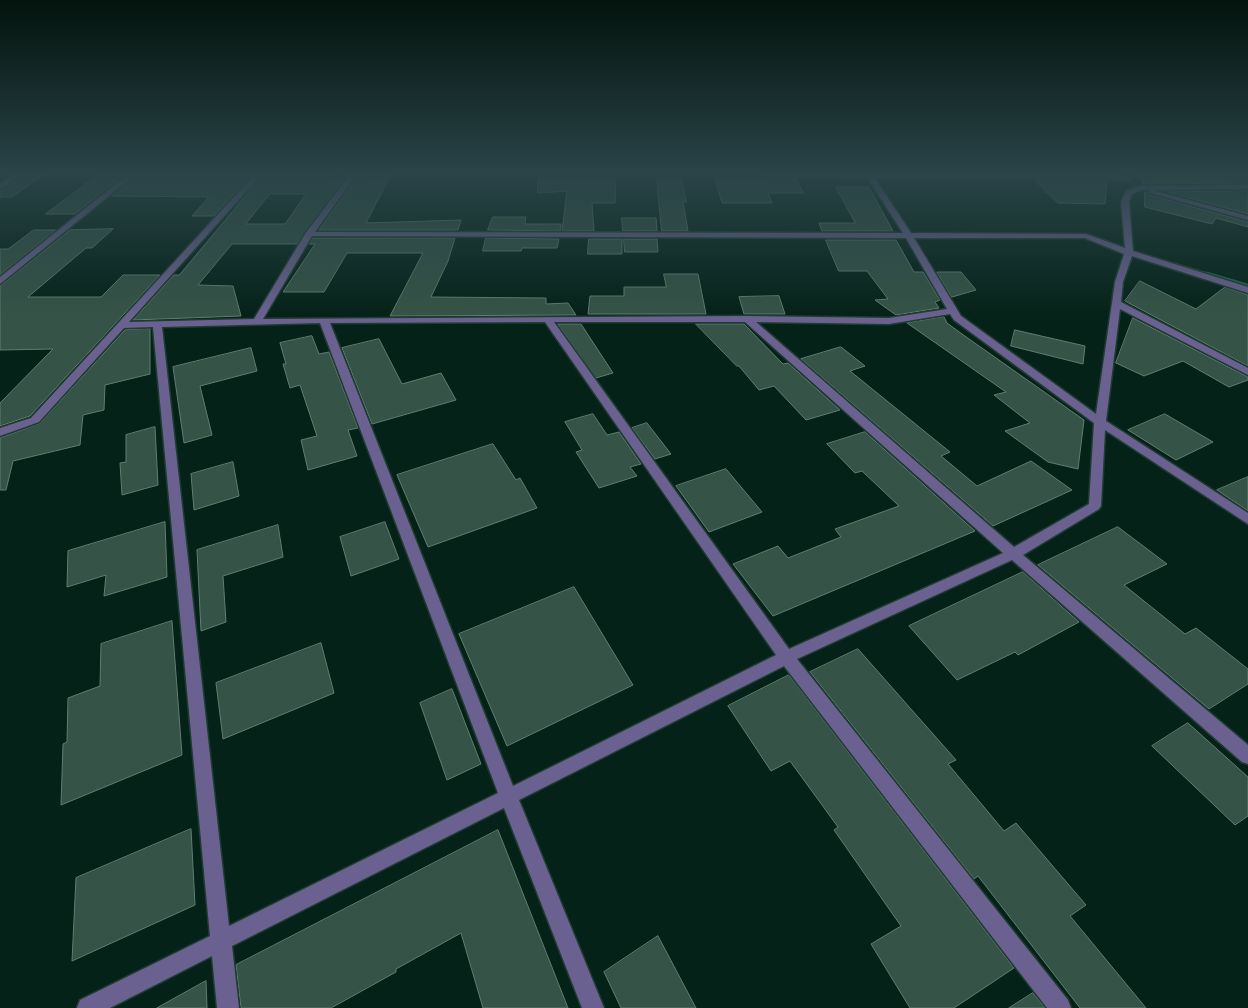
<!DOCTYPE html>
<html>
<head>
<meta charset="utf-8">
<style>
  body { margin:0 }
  canvas { display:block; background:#052218 }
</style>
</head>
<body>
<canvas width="1248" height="1008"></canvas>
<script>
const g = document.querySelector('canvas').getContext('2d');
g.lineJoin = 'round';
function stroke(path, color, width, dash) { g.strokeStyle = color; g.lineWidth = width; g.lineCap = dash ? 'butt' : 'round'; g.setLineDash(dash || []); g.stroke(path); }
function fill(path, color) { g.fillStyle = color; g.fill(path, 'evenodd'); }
stroke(new Path2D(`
  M1164,261L1211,275`), '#1f6a50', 3);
stroke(new Path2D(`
  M1207,274L1248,286`), '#1f6a50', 4.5);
const building = new Path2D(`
  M99,174H125L75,214H46Z
  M138,174H252L214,216H192L209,197L111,196Z
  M264,174H335L332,180H344L297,244H232L198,285L233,286L241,316L133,320L174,275H179ZM270,194H306L285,224H246Z
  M1140,174H1248V183L1143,184Z
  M42,176L12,197H0V191L21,178Z
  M389,178L366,223L461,220L458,230H319L355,180Z
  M538,178L616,179L615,203H592L594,231H562L567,191L538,193Z
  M764,178H796L803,193H768L772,203H722L715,179Z
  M657,179H682L686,202H683L688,231H662Z
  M1035,180H1107L1105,204L1058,203Z
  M836,187H869L893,231H822L819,223H855Z
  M1248,191V214L1166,192Z
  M1145,192L1150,195L1248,222V227L1216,218L1212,224L1145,207Z
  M493,217H526L525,224H561L560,231L488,230Z
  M622,218H656L657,231H623Z
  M113,229L92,248H86L28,297H101L123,275H160L30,416L0,426V403L53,349L0,350V286L70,230Z
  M34,230H56L0,275V249H8Z
  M313,238H455L448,261L431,297L546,298V304L568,303L576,315L390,316L423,253H347L324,292H283L315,244H309Z
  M486,238L559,239L557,248H522L521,251H483Z
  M589,239H622V254H588Z
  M624,239H657L658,252H625Z
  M826,240H896L914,272H923L940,300L935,302L939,308L896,315L875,300L888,299L867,271H839Z
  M937,272H961L976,290L952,297Z
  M664,274H698L706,314H588L590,296H624V287H666Z
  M1140,281L1196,309L1225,287L1248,295V366L1125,301Z
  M779,296L785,314H744L739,297Z
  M944,317L947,323L962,334L1084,420L1078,469L1048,462L1005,431L1030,423L994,395L1006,392L907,323Z
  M1133,318L1248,377V380L1229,387L1183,361L1144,376L1116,363Z
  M558,324H581L613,373L596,378Z
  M696,324H744L783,364L788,363L840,410L806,420L774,386L759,390L739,366H737Z
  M150,329V374L105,385L104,410L83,415L80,445L13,461L6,490H0V438L40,423L125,330Z
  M1015,330L1085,346L1083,364L1011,346Z
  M312,336L319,354L329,352L358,428L348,430L357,456L308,470L301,440L317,436L300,385L290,388L283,364H286L280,343Z
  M379,339L402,384L441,373L456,400L372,424L342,348Z
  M841,347L865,366L850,371L950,452L941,456L977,486L1031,461L1072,490L993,526L801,359Z
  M251,348L257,371L200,386L212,435L184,443L173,367Z
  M593,414L607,435L619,432L641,464L630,467L637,476L599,488L576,452L582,450L565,422Z
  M1165,414L1213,442L1176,460L1128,430Z
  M647,423L671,454L655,459L632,428Z
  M155,427L158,485L122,495L120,463L126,462V435Z
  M865,432L975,531L773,616L733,564L778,546L788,558L841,537L835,529L899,506L862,471L855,473L827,444Z
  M493,444L516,480L520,478L537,508L428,547L397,475Z
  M233,462L239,496L194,510L191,474Z
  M726,469L762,512L709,532L676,486Z
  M1248,477V511L1217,490Z
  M165,522L167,577L104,596L106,575L67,587L68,551Z
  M385,522L399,559L351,576L340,537Z
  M278,525L283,557L223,576L226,622L201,631L197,550Z
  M1118,527L1167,564L1124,585L1185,634L1196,628L1248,669V684L1209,709L1038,565Z
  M1023,572L1079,622L1018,655L1015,652L957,680L909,626Z
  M574,587L633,685L507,746L459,634Z
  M172,621L182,755L61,805L63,744L67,742L68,698L100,686L101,644Z
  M321,643L334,693L223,739L216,683Z
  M858,649L956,760L948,764L1004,831L1016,823L1086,905L1070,916L1146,1008H1080L978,876L974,879L810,672Z
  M789,675L1014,968L954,1008H910L871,944L901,926L834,830L838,827L790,761L771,771L728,706Z
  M452,689L481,764L447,780L420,703Z
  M1188,723L1248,777V816L1235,825L1152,746Z
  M191,829L195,905L72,961L76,878Z
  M498,830L568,1008H483L461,933L396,969V972L331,1008H241L236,965Z
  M658,936L696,1008H621L604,972Z
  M206,981L207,1008H157Z
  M1033,993L1045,1008H1009Z`);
fill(building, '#355346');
stroke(building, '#5f7e70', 1);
const minor = new Path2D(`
  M16,174H24L0,189V184Z
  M128,174H136L0,284V277Z
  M255,174H262L129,322L254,319L305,234L348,177L345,174H389L354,178L315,232L903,233L867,177L768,176L765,174H1105L1130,179L1127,181L1102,178L874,177L911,233L1086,234L1125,248L1121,202L1126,191L1140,186L1248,185V189L1152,190L1248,216V220L1150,193L1148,192L1152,190H1141L1132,194L1129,202L1133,251L1248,287V293L1132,256L1123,282L1121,302L1248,368V375L1120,309L1106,421L1248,513V524L1105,430L1101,506L1099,509L1023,555L1248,745V764L1242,762L1012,560L797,659L1068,1000L1071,1008H1047L784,666L519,800L604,1008H582L504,808L232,946L239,1008H217L212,956L110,1008H77L80,1000L210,936L153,327L124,328L39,422L0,436V428L31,418ZM312,236L906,238L947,309L889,318L747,316L263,319ZM914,238H1085L1124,254L1115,282L1096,414L961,316ZM950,314L954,320L1094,423L1089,504L1014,547L756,322L889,324ZM545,322L776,655L513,786L330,323ZM554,322H745L1003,553L789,649ZM320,323L498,793L229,926L162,327Z`);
stroke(minor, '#203c32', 3);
fill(minor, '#6a6190');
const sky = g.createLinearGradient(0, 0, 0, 316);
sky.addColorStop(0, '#03130d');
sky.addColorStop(0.55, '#2a4448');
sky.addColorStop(1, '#2a444800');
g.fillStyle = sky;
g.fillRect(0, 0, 1248, 316);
</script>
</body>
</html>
